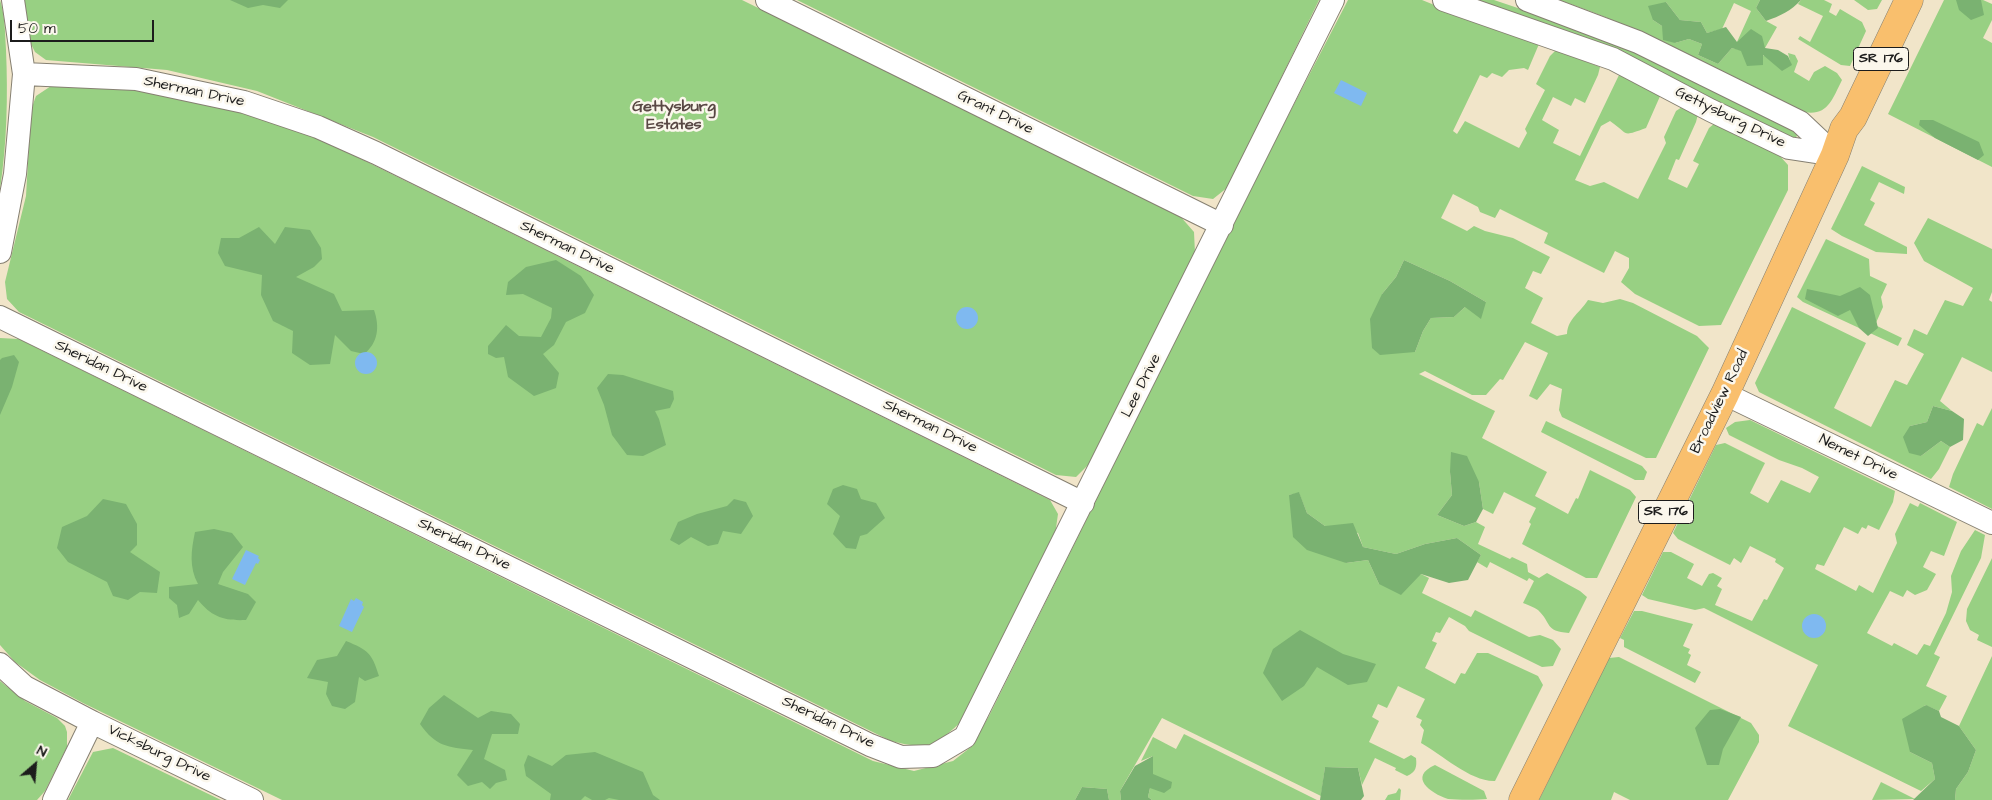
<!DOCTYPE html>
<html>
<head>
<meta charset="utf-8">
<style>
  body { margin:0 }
  #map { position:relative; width:1992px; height:800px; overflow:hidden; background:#f1e5c9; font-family:"Architects Daughter",sans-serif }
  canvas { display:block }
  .north { position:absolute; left:10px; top:740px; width:50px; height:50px; -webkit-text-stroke:4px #fbf7ec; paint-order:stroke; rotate:27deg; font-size:14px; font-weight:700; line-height:20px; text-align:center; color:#1c1c1c }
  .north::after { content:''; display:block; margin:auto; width:18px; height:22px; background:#1c1c1c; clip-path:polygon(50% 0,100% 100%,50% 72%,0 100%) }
  .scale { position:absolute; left:10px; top:20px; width:144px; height:22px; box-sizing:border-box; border:2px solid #1c1c1c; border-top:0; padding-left:6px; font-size:15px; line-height:18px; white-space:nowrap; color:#1c1c1c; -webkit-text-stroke:4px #fbf7ec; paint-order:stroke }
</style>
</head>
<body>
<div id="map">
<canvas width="1992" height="800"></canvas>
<div class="north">N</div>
<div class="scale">50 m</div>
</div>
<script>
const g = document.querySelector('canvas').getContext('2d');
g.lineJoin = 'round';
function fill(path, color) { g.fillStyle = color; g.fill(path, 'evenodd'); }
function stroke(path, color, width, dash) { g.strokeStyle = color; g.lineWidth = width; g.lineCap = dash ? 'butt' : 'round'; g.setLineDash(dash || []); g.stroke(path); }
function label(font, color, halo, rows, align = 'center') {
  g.font = font + ' "Architects Daughter",sans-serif'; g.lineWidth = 5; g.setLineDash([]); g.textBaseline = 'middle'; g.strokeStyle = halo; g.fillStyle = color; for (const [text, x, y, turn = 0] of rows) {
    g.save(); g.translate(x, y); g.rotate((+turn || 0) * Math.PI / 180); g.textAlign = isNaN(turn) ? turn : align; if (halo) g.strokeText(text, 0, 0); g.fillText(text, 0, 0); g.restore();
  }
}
fill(new Path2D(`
  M0,0C5,15 5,33 6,50C8,96 7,143 0,189Z
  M24,0H742L1180,216L1194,232L1195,253L1089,464L1076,477L1056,475L373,137L257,91L167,70L46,60L35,52L31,44Z
  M797,0H1319L1228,187L1213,199L1193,196Z
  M1348,0H1422L1501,32L1539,44L1528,70L1524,68L1509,70L1502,77L1492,73L1487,78L1480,75L1453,131L1457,134L1465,121L1519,148L1527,133L1525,129L1545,90L1536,84L1550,56L1556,50L1600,67L1598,75L1585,103L1575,98L1571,106L1553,97L1542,120L1559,130L1553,143L1580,156L1619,75L1661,94L1646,128C1621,137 1630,135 1610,121L1601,126L1575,180L1590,186L1604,182L1638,199L1666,143L1664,137L1676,111L1682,107L1698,114L1696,122L1679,160L1676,159L1668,179L1687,188L1699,164L1693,161L1709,128L1715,123L1779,155L1788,165V190L1721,325L1699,326L1635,294L1621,282L1629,268V258L1615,251L1604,273L1544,243L1548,233L1500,209L1495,218L1480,212L1478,207L1453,194L1441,218L1467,231L1474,226L1485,231L1513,238L1550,257L1541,274L1533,271L1525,288L1543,298L1531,323L1557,336L1567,334C1568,318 1580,313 1588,300L1603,303L1620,299L1633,303L1697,336L1709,348L1656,458H1646L1562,417L1559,410L1562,389L1550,384L1537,400L1529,396L1548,353L1525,342L1503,380L1500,379L1486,395H1472L1425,371L1419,374L1495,411L1482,438L1547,472L1535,496L1568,514L1576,498L1578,499L1590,470L1630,490L1636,497L1597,578H1586L1522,544L1531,524L1529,522L1536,508L1504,492L1493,514L1483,509L1479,482L1450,472L1452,495L1437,515L1464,526L1476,522L1485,527L1478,544L1510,559L1512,557L1527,564L1528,572L1539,578L1547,573L1580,591L1587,597L1569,633C1544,631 1552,623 1538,610C1534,607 1528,605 1523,603L1534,581L1529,578L1527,581L1490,562L1487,568L1477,562L1481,555L1457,538L1425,544L1396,554L1363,547L1358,533L1325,526L1307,513L1299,493L1289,495L1346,563L1368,560L1379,584L1421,574L1429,578L1422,593L1471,617L1475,610L1529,637L1540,635L1553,640L1561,649L1553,666L1542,667L1469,631L1465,626L1449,617L1440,633L1436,632L1432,641L1437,643L1425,668L1455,684L1461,673L1465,674L1477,653H1488L1538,676L1543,685L1495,781C1471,782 1441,754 1421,743L1424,730L1420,725L1422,720L1416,717L1425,699L1398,686L1387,708L1378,704L1372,717L1379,721L1369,742L1404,759L1411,755L1416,758C1417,767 1416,772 1407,776L1395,770L1396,768L1375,758L1362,785L1358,768L1325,767L1321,796L1162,718L1120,791L1121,800H1109L1107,789L1082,787L1075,800H282L83,703L40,680L15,662L0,645V338L19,339L873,761L914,771L953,761L971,747L989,716L1263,164ZM1404,260L1450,281L1486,302L1465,307L1454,317L1431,318L1423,331L1415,352L1382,294L1396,277Z
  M1468,0H1494L1598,35L1796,130L1798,134L1795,139Z
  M1559,0H1760L1756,8L1766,21L1777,27L1765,48L1737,42L1751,11L1734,3L1722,29L1707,33L1701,22L1680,20L1666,2L1653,20L1662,26L1675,43L1689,39L1702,44L1698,55L1718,64L1732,48L1762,55L1791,65L1788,53L1795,55L1798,61L1794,72L1809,81L1814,72L1825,66L1837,73L1842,80C1831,102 1827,118 1799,111C1721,72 1643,28 1559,0Z
  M1801,0H1824L1832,4L1829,12L1836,16L1840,9L1862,22L1866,31L1850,66L1841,65L1798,39L1800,36L1810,42L1823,16L1798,4Z
  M1854,0H1882L1877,9L1868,10Z
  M1944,0H1983L1992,4V20L1983,38L1992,43V167L1888,114Z
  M51,86L104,87L158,93L264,117L333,145L1050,500L1058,514L1055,535L961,722C932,748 929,750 891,741L19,312L7,299L5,282L26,196L31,110L36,96Z
  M1862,166L1905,187L1904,194L1879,182L1870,200L1875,203L1864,225L1907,247V254L1876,252L1842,236L1831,229Z
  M1928,218L1992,249V292L1989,300L1992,302V372L1962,357L1940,401L1952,411L1933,406L1927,422L1910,426L1921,456L1941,441L1950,447L1939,469L1931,479L1759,392L1755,383L1792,307L1866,343L1834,408L1871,427L1895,380L1907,385L1924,354L1907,345L1914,329L1927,335L1945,300L1963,306L1973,288L1924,261L1914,243Z
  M1826,239L1869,259L1870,276L1887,284L1881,297L1883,307L1875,325L1902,338L1898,346L1803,302L1797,297Z
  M1992,408V509L1949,487L1953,474L1977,423L1983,426Z
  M1750,420L1895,491L1893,502L1879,530L1868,525L1866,529L1862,527L1858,534L1844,527L1824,566L1817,564L1815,569L1856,591L1859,585L1873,593L1897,543L1895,534L1910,503L1918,507L1920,503L1957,522L1944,556L1931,551L1923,567L1936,574L1927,590L1915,595L1907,590L1903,597L1890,591L1867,633L1892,646L1894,643L1917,655L1924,644L1930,646L1946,613L1952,592L1951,576L1961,551L1975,530L1985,535L1981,558L1934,654L1940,657L1926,686L1947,696L1939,711L1925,705L1910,752L1932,763L1935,779L1921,791L1788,726L1818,665L1704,608L1695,610L1648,599L1642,595L1663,552H1671L1694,564L1687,578L1702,586L1709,574L1713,573L1722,578L1717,586L1722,589L1715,605L1752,621L1764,599L1767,600L1784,568L1775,562L1776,559L1750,546L1741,563L1734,558L1730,565L1678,539L1673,533L1716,445L1725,443L1765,463L1750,493L1768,503L1781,480L1810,493L1819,477L1802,468L1779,460L1729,435L1726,428L1735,422Z
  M1546,421L1642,466L1647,472L1644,480H1635L1541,432Z
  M1992,558V647L1977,640L1979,635L1970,630L1966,621L1967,609Z
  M1634,611H1642L1693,624L1683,646L1690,649L1688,653L1691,655L1687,665L1701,672L1695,683L1624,647V640L1620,638Z
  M1992,656V800H1955L1956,789L1968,772L1976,750L1959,726Z
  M1619,657L1751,723L1759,735V742L1728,800H1630L1614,792L1611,800H1539L1609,658Z
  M0,681L25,701L57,718L65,726L67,732V747L45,791L37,800H0Z
  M1184,734L1317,800H1152L1148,797L1153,775V756L1141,761L1153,737L1176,749Z
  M113,748L221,800H68L93,752Z
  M1435,765L1484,791L1487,799C1477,800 1458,800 1448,799C1430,793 1408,777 1435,765Z
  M1881,782L1915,799L1872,800Z
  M1399,788L1401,790L1400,800H1385L1388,795L1396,793Z`), '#98d083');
fill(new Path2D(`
  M230,0H288L280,8L263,5L248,8Z
  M1760,0H1801C1791,11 1780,16 1766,21L1756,8Z
  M1956,0H1981L1984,15L1971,20L1959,10Z
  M1666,2L1680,20L1701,22L1707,33L1726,27L1737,42L1751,29L1762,36L1765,48L1778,50L1788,56L1792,65L1782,71L1763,55V65L1747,66L1741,51L1732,48L1718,64L1698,55L1702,44L1689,39L1675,43L1663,40L1662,26L1653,20L1648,6Z
  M1920,120H1933L1979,142L1984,155L1978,160L1935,138L1919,125Z
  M259,227L275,244L285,227L310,230L321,248L322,259L314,267L296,277L334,294L342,311L374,310C380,327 378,343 364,354L351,351L335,335L330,364L310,365L292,353L293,331L273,321L261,295L262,275L225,266L218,253L221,238H239Z
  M556,260L581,276L594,295L585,313L566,322L554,345L543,354L559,373L556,388L534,396L508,377L504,357L496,358L488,354V346L506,325L519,336L541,337L551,318L552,308L523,294L506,295L508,282L526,267Z
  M1404,260L1450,281L1486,302L1481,319L1465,307L1454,317L1431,318L1423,331L1415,352L1380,355L1372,348L1370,319L1382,294L1396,277Z
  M1860,287L1870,295L1878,328L1868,336L1859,328L1850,310L1838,316L1805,299L1807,289L1840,296Z
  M14,355L19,362L12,387L0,415V360L2,358Z
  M608,374L623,375L673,391L674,399L670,408L655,411L659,419L666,445L643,456L627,455L612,435L604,405L597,388Z
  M1933,406L1952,411L1964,419L1963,440L1950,447L1941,441L1921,456L1909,453L1903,437L1910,426L1927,422Z
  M1451,452L1467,456L1479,482L1483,509L1476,522L1464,526L1437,515L1452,495L1450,472Z
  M843,485L857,489L861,499L876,503L885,518L867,534L860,536L856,549L846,548L833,534L840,516L827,504L833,489Z
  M1299,492L1307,513L1325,526L1353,523L1363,547L1396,554L1425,544L1457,538L1481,555L1468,580L1449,583L1421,574L1401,595L1379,584L1368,560L1346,563L1307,550L1293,537L1289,495Z
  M103,499L126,504L137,524V545L130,552L160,572L157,593L140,592L128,600L113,596L107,582L68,562L57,548L62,527L87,516Z
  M734,499L746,502L753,516L741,534L723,531L718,544L708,546L691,537L679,545L670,540L678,522L697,514L727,506Z
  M214,529L232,533L243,547L223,572L218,584L248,594L256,602L246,620C224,621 212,617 198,600L189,614L179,618L177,605L169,598V587L198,584C189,567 191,551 195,532Z
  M1300,630L1343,654L1376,664L1367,682L1348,685L1317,667L1304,686L1282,701L1263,673L1273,649Z
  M346,641C368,650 372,653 379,676L365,681L359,677L355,702L345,709L332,706L326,694L328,682L307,678L317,660L337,656Z
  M444,695L478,718L491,711L511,714L520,724L518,734H492L484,759L505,770L507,780L496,783L490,789L482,782L468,786L457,775L473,750C448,747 436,747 420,724L429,708Z
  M1926,705L1939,711L1941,717L1959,726L1976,750L1968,772L1956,789L1955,800H1913L1935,779L1932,763L1910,752L1902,719Z
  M1720,709L1741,717L1723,749L1719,765H1707L1695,728L1710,710Z
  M595,752L643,772L653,795L660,800H619L609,798L605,800H592L585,796L581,800H550L551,794L526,776L524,765L528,755L552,766L566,755Z
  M1153,756V774L1172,782L1171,788L1164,793L1150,788L1148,797L1152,800H1121L1120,791L1135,766Z
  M1325,767L1358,768L1364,796L1361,800H1320Z
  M1082,787L1107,789L1109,800H1075Z`), '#7ab271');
fill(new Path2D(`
  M1341,80L1367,93L1361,106L1334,93Z
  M956 318a11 11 0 1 1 22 0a11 11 0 1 1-22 0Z
  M355 363a11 11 0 1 1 22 0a11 11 0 1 1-22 0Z
  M246,550L259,556L258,558L260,560L258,564L256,563L245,585L232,579Z
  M356,598L363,602L362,605L364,607L352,632L339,626L351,599L354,601Z
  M1802 626a12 12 0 1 1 24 0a12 12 0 1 1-24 0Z`), '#7fb9f0');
const street = new Path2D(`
  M767,0L1222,225
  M1444,0L1613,59L1710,110L1789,148L1835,155
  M1527,0L1638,42L1800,122L1835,155
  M24,74L136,79L244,102L318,127L376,153L1083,503
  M0,252L15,174L24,74L13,0
  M0,317L870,745L901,757L933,756L965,737L1333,0
  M1725,394L1992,523
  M0,664L25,687L92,722L54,800
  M92,722L252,800`);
const primary = new Path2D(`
  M1523,800L1725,394L1835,155L1844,129L1853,117L1909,0`);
stroke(street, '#868072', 24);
stroke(primary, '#868072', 29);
stroke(street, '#fff', 22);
stroke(primary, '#f9bf6d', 28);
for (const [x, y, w] of [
  [1881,59,55],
  [1666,512,55]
]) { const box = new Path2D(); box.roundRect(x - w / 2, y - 11.5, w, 23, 4); g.fillStyle = '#fbf7ec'; g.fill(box); stroke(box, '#1c1c1c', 1); }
label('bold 14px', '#1c1c1c', null, [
  ["SR 176",1881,59],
  ["SR 176",1666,512]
]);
label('15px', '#1c1c1c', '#fbf7ec', [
  ["Sherman Drive",194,92,12],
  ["Grant Drive",995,113,26],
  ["Gettysburg Drive",1730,118,26],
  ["Sherman Drive",567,248,26],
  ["Sheridan Drive",101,367,26],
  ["Lee Drive",1142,386,-63],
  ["Broadview Road",1720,402,-64],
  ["Sherman Drive",930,427,26],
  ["Nemet Drive",1858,458,26],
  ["Sheridan Drive",464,545,26],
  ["Sheridan Drive",828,723,26],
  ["Vicksburg Drive",159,754,26]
]);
label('bold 16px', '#594844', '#fbf7ec', [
  ["Gettysburg",674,108],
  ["Estates",674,126]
]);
</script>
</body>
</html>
